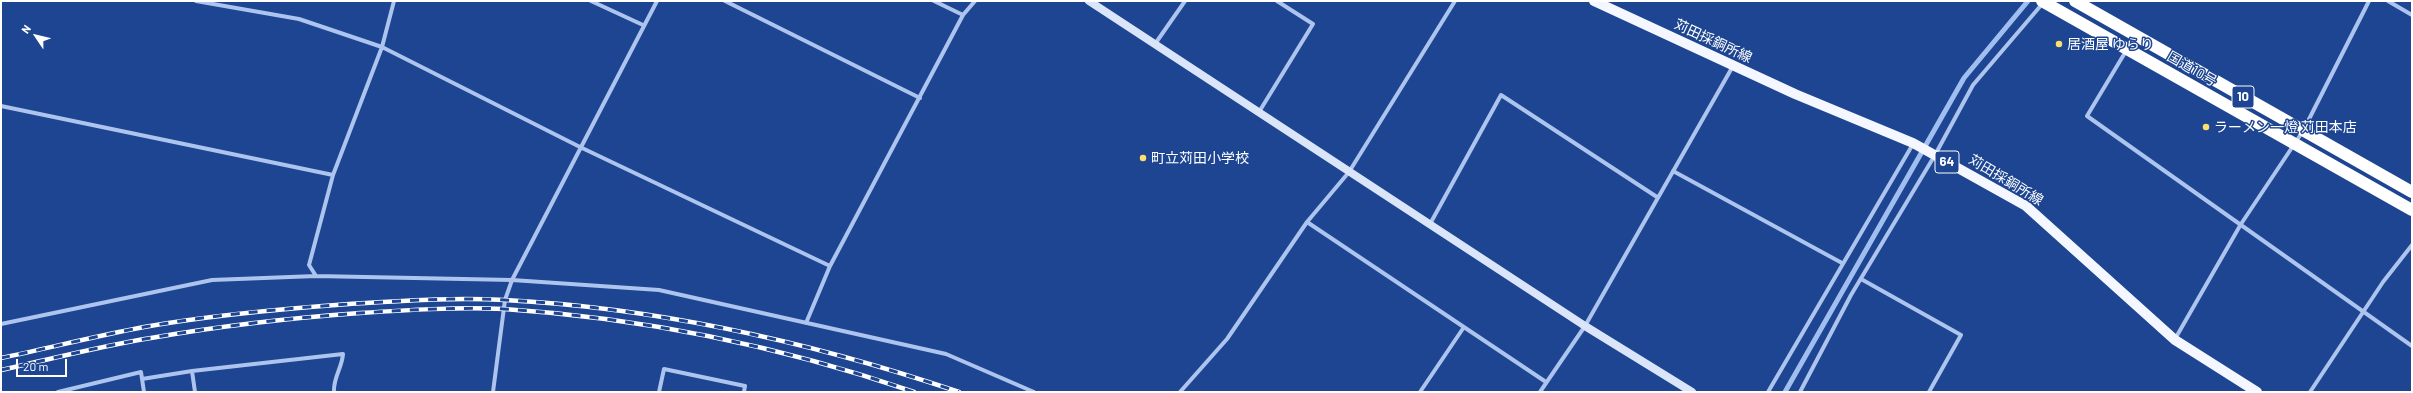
<!DOCTYPE html>
<html>
<head>
<meta charset="utf-8">
<style>
  body { margin:0 }
  #map { position:relative; width:2413px; height:393px; overflow:hidden; background:#1d4591; font-family:Barlow,sans-serif }
  canvas { display:block }
  .frame { position:absolute; inset:0; border:2px solid #fff; pointer-events:none }
  .north { position:absolute; left:16px; top:16px; width:40px; height:40px; -webkit-text-stroke:3px #1d4591; paint-order:stroke; rotate:305deg; font-size:11px; font-weight:700; line-height:16px; text-align:center; color:#fff }
  .north::after { content:''; display:block; margin:auto; width:14px; height:18px; background:#fff; clip-path:polygon(50% 0,100% 100%,50% 72%,0 100%) }
  .scale { position:absolute; left:16px; top:359px; width:51px; height:18px; box-sizing:border-box; border:2px solid #fff; border-top:0; padding-left:5px; font-size:12px; line-height:14px; white-space:nowrap; color:#fff; -webkit-text-stroke:3px #1d4591; paint-order:stroke }
</style>
</head>
<body>
<div id="map">
<canvas width="2413" height="393"></canvas>
<div class="frame"></div>
<div class="north">N</div>
<div class="scale">20 m</div>
</div>
<script>
const g = document.querySelector('canvas').getContext('2d');
g.lineJoin = 'round';
function stroke(path, color, width, dash) { g.strokeStyle = color; g.lineWidth = width; g.lineCap = dash ? 'butt' : 'round'; g.setLineDash(dash || []); g.stroke(path); }
function label(font, color, halo, rows, align = 'center') {
  g.font = font + ' Barlow,"Noto Sans JP",sans-serif'; g.lineWidth = 3; g.setLineDash([]); g.textBaseline = 'middle'; g.strokeStyle = halo; g.fillStyle = color; for (const [text, x, y, turn = 0] of rows) {
    g.save(); g.translate(x, y); g.rotate((+turn || 0) * Math.PI / 180); g.textAlign = isNaN(turn) ? turn : align; if (halo) g.strokeText(text, 0, 0); g.fillText(text, 0, 0); g.restore();
  }
}
stroke(new Path2D(`
  M1785,392L1964,78L2028,1`), '#a0bef0', 5);
stroke(new Path2D(`
  M196,1L299,19L382,47L580,147L830,266
  M591,1L643,25
  M725,1L920,98
  M934,1L963,15
  M2388,1L2412,15
  M2135,36L2087,116L2412,346
  M1155,44L1185,1
  M1,106L333,175
  M1259,112L1313,24L1277,1
  M1673,171L1842,263
  M1307,222L1546,382
  M1430,224L1501,95L1657,197
  M316,276L309,265L333,175L382,47L394,1
  M1861,279L1961,335L1929,392
  M806,323L830,266L963,15L975,1
  M1,324L212,280L316,276L512,280L659,290L946,354L1034,392
  M2175,339L2241,224L2303,131L2369,1
  M142,379L192,371
  M58,392L141,372L144,392
  M195,392L192,371L343,354C342,368 333,378 334,392
  M493,392L505,300L512,280L657,1
  M659,392L664,369L745,386L744,392
  M1180,392L1227,339L1307,222L1349,172L1455,1
  M1420,392L1464,327
  M1540,392L1585,326L1733,66
  M1768,392L1913,144
  M1800,392L1851,295L1935,155L1973,85L2043,3
  M2310,392L2383,282L2412,245`), '#adc4ee', 4);
stroke(new Path2D(`
  M1089,1L1585,326L1692,392`), '#dae5fa', 8);
stroke(new Path2D(`
  M1594,1L1795,94L1913,143L2026,206L2175,340L2257,392`), '#f4f7ff', 10);
stroke(new Path2D(`
  M2042,1L2412,210
  M2075,1L2412,192`), '#fff', 12);
const rail = new Path2D(`
  M1,358C49,348 96,336 144,327C212,315 280,309 349,304C400,301 453,297 505,300C658,308 814,343 959,392
  M1,370C51,359 101,346 151,338C220,326 290,318 360,313C407,310 456,307 504,309C643,318 783,347 914,392`);
stroke(rail, '#fff', 4.5);
stroke(rail, '#1d4591', 3, [9]);
for (const [x, y, r, color] of [
  [2059,44,4,"#fde06b"],
  [2206,127,4,"#fde06b"],
  [1143,158,4,"#fde06b"]
]) { const dot = new Path2D(); dot.arc(x, y, r, 0, 2 * Math.PI); g.fillStyle = color; g.fill(dot); stroke(dot, '#1d4591', 1.5); }
for (const [x, y, w] of [
  [2243,97,22],
  [1947,162,24]
]) { const box = new Path2D(); box.roundRect(x - w / 2, y - 11, w, 22, 3); g.fillStyle = '#1d4591'; g.fill(box); stroke(box, '#fff', 1); }
label('bold 13px', '#fff', null, [
  ["10",2243,97],
  ["64",1947,162]
]);
label('14px', '#fff', '#1d4591', [
  ["苅田採銅所線",1713,41,25],
  ["国道10号",2192,69,30],
  ["苅田採銅所線",2006,180,31]
]);
label('14px', '#fff', '#1d4591', [
  ["居酒屋 ゆらり",2067,44],
  ["ラーメン一燈 苅田本店",2214,127],
  ["町立苅田小学校",1151,158]
], 'left');
</script>
</body>
</html>
